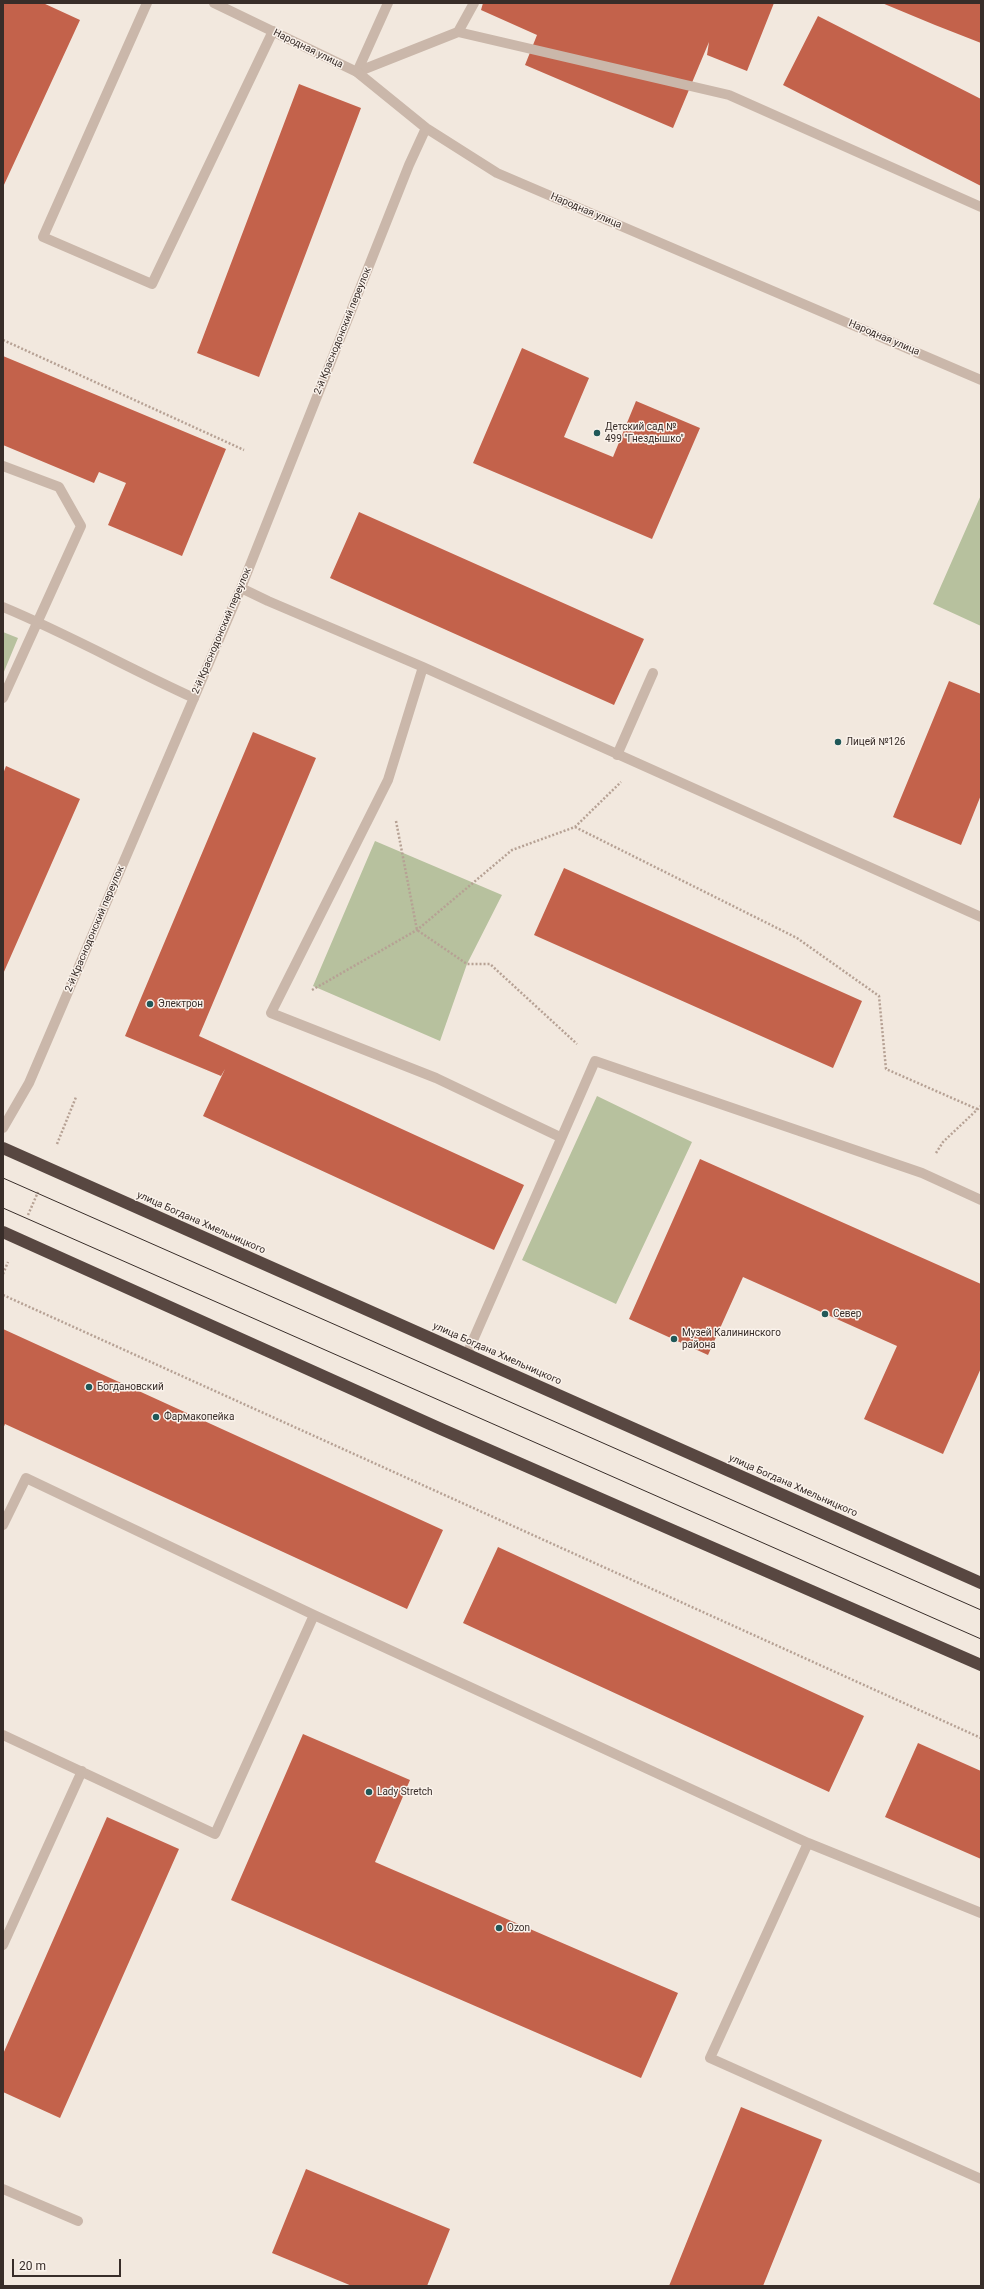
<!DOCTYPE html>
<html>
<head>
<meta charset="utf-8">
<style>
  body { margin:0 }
  #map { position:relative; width:984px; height:2289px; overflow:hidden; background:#f2e8de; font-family:Roboto,sans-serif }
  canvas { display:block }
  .frame { position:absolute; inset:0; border:4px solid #382d29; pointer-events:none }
  .scale { position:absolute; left:12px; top:2259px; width:109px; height:18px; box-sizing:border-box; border:2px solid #382d29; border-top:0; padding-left:5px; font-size:12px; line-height:14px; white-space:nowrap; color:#382d29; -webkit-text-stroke:3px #faf2eb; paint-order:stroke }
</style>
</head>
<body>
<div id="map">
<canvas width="984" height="2289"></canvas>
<div class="frame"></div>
<div class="scale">20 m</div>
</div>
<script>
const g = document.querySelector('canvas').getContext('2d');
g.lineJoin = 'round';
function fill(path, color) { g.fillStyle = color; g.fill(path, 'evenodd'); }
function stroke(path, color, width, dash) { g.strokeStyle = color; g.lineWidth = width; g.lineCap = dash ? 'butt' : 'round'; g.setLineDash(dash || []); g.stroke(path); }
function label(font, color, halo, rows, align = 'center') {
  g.font = font + ' Roboto,sans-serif'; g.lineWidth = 3; g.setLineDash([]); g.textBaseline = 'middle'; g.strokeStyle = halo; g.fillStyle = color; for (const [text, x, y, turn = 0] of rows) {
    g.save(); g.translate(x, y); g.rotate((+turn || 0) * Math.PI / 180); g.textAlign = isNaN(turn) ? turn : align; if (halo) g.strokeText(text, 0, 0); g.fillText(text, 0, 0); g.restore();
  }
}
fill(new Path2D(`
  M981,495V626L933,604Z
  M3,632L18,638L3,674Z
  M375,841L502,895L467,964L440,1041L313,986Z
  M597,1096L692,1142L616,1304L522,1260Z`), '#b7c19e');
fill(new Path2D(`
  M3,3H43L80,20L3,187Z
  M483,3H774L747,71L707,55L709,42L673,128L525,65L537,35L481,10Z
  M882,3H981V43L935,25Z
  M818,16L981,99V186L783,85Z
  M299,84L361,108L259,377L197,353Z
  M522,348L589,378L564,437L613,457L636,401L700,428L652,539L473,463Z
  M3,356L226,449L182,556L108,525L126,483L99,472L94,483L3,445Z
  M359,512L644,639L614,705L330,578Z
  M949,681L981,694V795L961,845L893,817Z
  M253,732L316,758L199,1036L524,1185L494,1250L203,1116L225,1069L221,1076L125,1036Z
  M6,766L80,799L3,974V774Z
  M564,868L862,1001L833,1068L534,935Z
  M700,1159L981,1284V1368L943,1454L864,1419L897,1346L743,1277L708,1355L629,1319Z
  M3,1329L443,1530L407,1609L5,1424L3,1429Z
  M498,1547L864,1716L829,1792L463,1623Z
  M303,1734L410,1780L375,1862L678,1993L641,2078L231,1900Z
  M918,1743L981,1771V1859L885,1817Z
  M107,1817L179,1849L60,2118L3,2092V2054Z
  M741,2107L822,2140L763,2286H669Z
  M306,2169L450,2229L427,2286H352L272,2253Z`), '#c3624b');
stroke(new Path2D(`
  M3,340L244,450
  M396,821L417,930L467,964H490L577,1044
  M575,827L797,938L879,996L886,1069L977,1109
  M312,990L417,930L512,850L575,827L621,782
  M57,1144L76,1097
  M936,1153L943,1142L981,1106
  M28,1215L38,1192
  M3,1274L8,1262
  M3,1295L981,1738`), '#b6a194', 2.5, [2, 2]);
stroke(new Path2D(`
  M147,3L43,237L152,284L273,31
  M458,32L729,95L981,207
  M357,72L458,32L474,3
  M357,72L388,3
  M3,466L59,487L81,526L3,698
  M241,588L268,601L423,667L981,917
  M3,607C68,634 130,669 194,698
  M423,667L388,780L271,1013L436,1078L560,1137
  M617,755L653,673
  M467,1354L595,1061L922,1173L981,1200
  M3,1525L26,1478L314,1615L808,1843L981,1913
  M3,1735L215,1834L314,1615
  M808,1843L710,2058L981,2179
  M3,1945L82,1771
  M3,2189L78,2221`), '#cab7aa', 10);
stroke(new Path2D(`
  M214,3L357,72L426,128L497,173L981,380
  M3,1128L29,1083L241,588L409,165L426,128`), '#cab7aa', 10);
stroke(new Path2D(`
  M3,1148L981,1583
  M3,1232L441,1429L981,1665`), '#584741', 12);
stroke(new Path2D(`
  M3,1178L981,1610
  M3,1208L981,1639`), '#382d29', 1);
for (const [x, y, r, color] of [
  [597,433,4,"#205858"],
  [838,742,4,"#205858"],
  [150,1004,4,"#205858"],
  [825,1314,4,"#205858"],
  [674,1339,4,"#205858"],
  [89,1387,4,"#205858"],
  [156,1417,4,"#205858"],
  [369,1792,4,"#205858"],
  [499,1928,4,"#205858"]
]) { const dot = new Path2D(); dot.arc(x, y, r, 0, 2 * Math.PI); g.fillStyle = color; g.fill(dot); stroke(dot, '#faf2eb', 1.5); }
label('10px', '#382d29', '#faf2eb', [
  ["Народная улица",308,49,26],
  ["Народная улица",586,211,23],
  ["2-й Краснодонский переулок",343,331,-68],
  ["Народная улица",884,338,23],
  ["2-й Краснодонский переулок",222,631,-67],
  ["2-й Краснодонский переулок",95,929,-67],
  ["улица Богдана Хмельницкого",201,1223,24],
  ["улица Богдана Хмельницкого",497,1354,24],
  ["улица Богдана Хмельницкого",793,1486,24]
]);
label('10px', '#382d29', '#faf2eb', [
  ["Детский сад №",605,427],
  ["499 \"Гнездышко\"",605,439],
  ["Лицей №126",846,742],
  ["Электрон",158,1004],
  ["Север",833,1314],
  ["Музей Калининского",682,1333],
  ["района",682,1345],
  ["Богдановский",97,1387],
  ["Фармакопейка",164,1417],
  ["Lady Stretch",377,1792],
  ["Ozon",507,1928]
], 'left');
</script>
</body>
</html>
